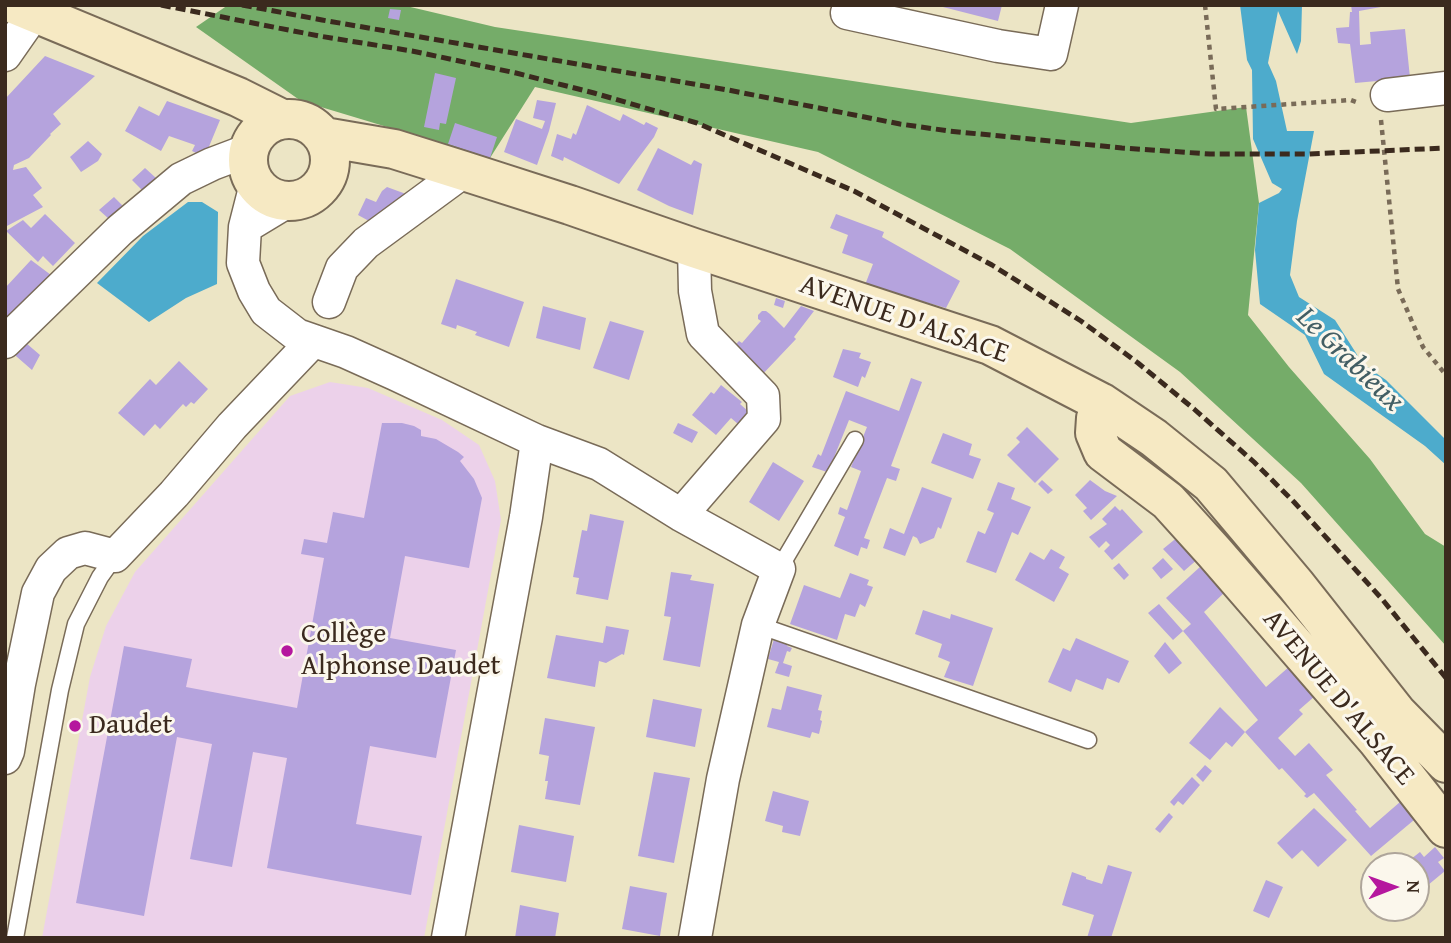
<!DOCTYPE html>
<html>
<head>
<meta charset="utf-8">
<style>
  body { margin:0 }
  #map { position:relative; width:1451px; height:943px; overflow:hidden; background:#ece5c5; font-family:"Gentium Book Plus",serif }
  canvas { display:block }
  .frame { position:absolute; inset:0; border:7px solid #3b2a1e; pointer-events:none }
  .north { position:absolute; left:1360px; top:852px; width:70px; height:70px; box-sizing:border-box; background:#fbf7ec; border:2px solid #aea59a; border-radius:50%; rotate:89deg; font-size:19px; font-weight:700; line-height:28px; text-align:center; color:#3b2a1e }
  .north::after { content:''; display:block; margin:auto; width:24px; height:32px; background:#b5179e; clip-path:polygon(50% 0,100% 100%,50% 72%,0 100%) }
</style>
</head>
<body>
<div id="map">
<canvas width="1451" height="943"></canvas>
<div class="frame"></div>
<div class="north">N</div>
</div>
<script>
const g = document.querySelector('canvas').getContext('2d');
g.lineJoin = 'round';
function fill(path, color) { g.fillStyle = color; g.fill(path, 'evenodd'); }
function stroke(path, color, width, dash) { g.strokeStyle = color; g.lineWidth = width; g.lineCap = dash ? 'butt' : 'round'; g.setLineDash(dash || []); g.stroke(path); }
function label(font, color, halo, rows, align = 'center') {
  g.font = font + ' "Gentium Book Plus",serif'; g.lineWidth = 6; g.setLineDash([]); g.textBaseline = 'middle'; g.strokeStyle = halo; g.fillStyle = color; for (const [text, x, y, turn = 0] of rows) {
    g.save(); g.translate(x, y); g.rotate((+turn || 0) * Math.PI / 180); g.textAlign = isNaN(turn) ? turn : align; if (halo) g.strokeText(text, 0, 0); g.fillText(text, 0, 0); g.restore();
  }
}
fill(new Path2D(`
  M330,382L368,388L442,420L479,445L495,481L501,520L424,938H42L90,677L106,626L135,572L290,396Z`), '#ecd1ea');
fill(new Path2D(`
  M228,5H402L495,27L1131,123L1246,107L1259,203L1248,315L1289,367L1370,459L1425,534L1446,547V646L1301,483L1180,372L1010,249L818,152L535,87L490,158L301,101L196,27Z`), '#75ac69');
fill(new Path2D(`
  M1240,5H1302L1301,41L1297,54L1278,11L1268,63L1276,81L1287,131H1314L1297,221L1290,275L1299,297L1335,320L1363,364L1386,380L1446,440V465L1425,446L1324,374L1305,335L1260,304L1255,250L1259,203L1279,193L1282,189L1272,183L1253,139L1252,70L1247,60Z
  M188,202H202L218,212L217,284L186,298L149,322L97,283L143,236Z`), '#4dabcc');
fill(new Path2D(`
  M935,5H1002L998,21Z
  M1351,5H1381V7L1359,11L1360,45L1371,44L1370,32L1405,29L1410,78L1355,83L1350,44L1338,43L1336,28L1349,27L1350,12H1352Z
  M390,9L401,10L399,20L388,18Z
  M45,56L95,76L53,114L61,124L50,134L51,135L29,158L14,165L13,170L26,167L42,188L33,195L43,207L5,227V99Z
  M435,73L456,78L446,124L440,123L439,130L424,127Z
  M537,100L556,103L549,131L537,165L504,152L516,119L542,129L545,121L533,118Z
  M167,101L220,120L208,149L200,155L192,151L195,145L169,136L161,151L125,131L139,106L159,116Z
  M587,105L620,121L623,114L644,125L646,122L658,128L654,137L619,184L564,157L563,161L551,156L557,134L571,139L573,133L576,135Z
  M455,123L497,137L490,158L448,144Z
  M88,141L102,154L98,161L81,172L70,157Z
  M658,148L691,165L694,160L702,164L693,215L669,206L637,190Z
  M145,168L156,178L144,192L132,180Z
  M387,187L406,194L369,221L358,215L366,198L376,202L382,191Z
  M114,197L123,206L109,219L99,210Z
  M45,214L75,243L53,266L43,256L38,262L6,231L23,220L31,228Z
  M836,214L884,232L882,237L960,281L946,308L865,285L873,264L842,253L848,235L830,228Z
  M31,260L51,275L8,325L5,322V288Z
  M456,279L524,302L509,347L475,335L477,332L457,325L456,329L441,324Z
  M776,298L785,301L783,308L774,305Z
  M543,306L586,318L580,350L536,338Z
  M801,306L814,311L794,337L796,339L760,377L734,346L739,341L742,343L761,321L758,319V315L762,311H766L770,314L784,328Z
  M610,321L644,331L629,380L593,368Z
  M19,337L40,355L32,370L9,350Z
  M843,349L861,353L859,358L871,362L865,378L862,376L858,387L833,377Z
  M179,361L208,389L194,404L191,402L186,407L183,404L160,429L155,424L144,436L118,413L150,379L156,385Z
  M911,378L922,382L891,466L900,469L896,481L887,478L864,538L870,540L867,549L861,547L858,556L834,546L845,517L838,514L840,507L847,510L861,471L851,467L867,427L849,420L833,460L837,462L830,473L812,467L818,454L821,456L846,391L899,411Z
  M721,385L742,402L740,404L749,412L738,424L731,418L716,435L692,415L711,392L714,394Z
  M382,423H402L414,426L421,430V436L436,439L458,452L464,457L460,461L474,479L482,498L469,568L405,556L390,638L456,650L436,758L370,746L356,824L422,836L411,895L267,868L287,758L253,752L232,867L190,859L212,744L177,737L144,916L76,903L124,646L192,659L186,687L297,708L324,558L301,554L304,539L327,543L333,512L364,518Z
  M678,423L698,432L692,443L673,433Z
  M1027,427L1059,459L1035,483L1007,455L1020,442L1016,438Z
  M943,433L972,444L969,455L981,459L973,479L931,463Z
  M773,462L804,481L779,521L749,502Z
  M1042,480L1053,490L1048,494L1038,484Z
  M1090,480L1105,491L1117,496L1091,520L1083,511L1087,508L1075,495Z
  M998,482L1015,488L1011,499L1031,507L1018,535L1012,532L996,573L966,562L978,531L985,534L994,513L987,510Z
  M922,487L952,498L941,529L938,527L934,538L920,544L917,538L913,536L905,556L883,548L890,528L904,534Z
  M1115,506L1120,511L1122,509L1143,532L1112,560L1104,551L1110,545L1106,541L1099,548L1089,537L1107,524L1102,519Z
  M590,514L624,521L608,600L576,594L579,578L573,577L582,530L587,531Z
  M1179,536L1199,558L1184,571L1163,549Z
  M1051,549L1065,557L1059,568L1069,574L1054,602L1015,580L1030,552L1044,560Z
  M1163,558L1173,569L1161,579L1152,568Z
  M1119,563L1129,575L1124,580L1113,568Z
  M1201,566L1225,592L1204,612L1266,687L1290,666L1315,696L1299,710L1303,714L1278,738L1295,756L1309,743L1333,770L1326,775L1357,810L1355,811L1370,828L1400,802L1414,820L1371,856L1314,793L1307,798L1304,796L1306,794L1282,768L1279,770L1245,732L1258,720L1183,631L1173,640L1148,613L1159,604L1183,631L1191,624L1166,598Z
  M671,572L692,575L690,580L714,584L700,667L663,660L671,617L664,616Z
  M850,573L869,580L867,585L873,587L865,607L860,604L855,617L845,614L837,640L790,624L804,585L840,598Z
  M923,610L950,619L951,614L993,628L973,686L944,677L950,662L938,657L942,644L915,634Z
  M606,626L629,630L624,655L622,654L606,663L599,661L595,687L547,678L556,635L603,643Z
  M1076,638L1129,661L1119,683L1107,678L1103,690L1076,679L1071,692L1048,682L1063,648L1070,651Z
  M774,639L788,644L787,646L792,648L790,652L787,651L783,663L792,666L789,677L775,673L779,662L768,659Z
  M1165,642L1182,663L1169,674L1154,656Z
  M787,686L822,695L818,710L822,711L820,720L822,721L819,734L812,732L810,738L767,727L772,708L781,710Z
  M653,699L702,709L695,747L646,737Z
  M1220,707L1245,732L1232,747L1226,742L1210,760L1189,743Z
  M545,718L595,727L580,805L545,799L548,781H545L549,756L539,754Z
  M1205,765L1212,771L1203,782L1196,775Z
  M654,772L690,778L674,863L638,856Z
  M1192,777L1200,785L1183,805L1178,801L1174,806L1170,802Z
  M773,791L809,801L800,836L782,832L783,826L765,821Z
  M1314,808L1347,840L1318,867L1302,850L1292,859L1277,843Z
  M1169,813L1173,817L1160,833L1155,829Z
  M519,825L574,836L566,882L511,872Z
  M1435,847L1444,858L1438,862L1445,871L1416,895V866H1402L1420,852L1424,857Z
  M1108,865L1132,872L1111,938H1087L1094,915L1062,905L1072,872L1086,877V879L1102,884Z
  M1374,865V884L1370,888L1362,875Z
  M1266,880L1283,887L1269,918L1253,911Z
  M630,886L667,893L660,936L622,929Z
  M520,905L559,913L555,938H515Z`), '#b5a3dd');
const lane = new Path2D(`
  M779,569L855,440
  M758,625L1088,740
  M15,938L60,690L76,624L100,577L115,556`);
const street = new Path2D(`
  M847,13L998,46L1051,54L1062,5
  M5,55L35,12
  M1387,95L1446,88
  M256,184L245,227L243,263L254,291L266,311L297,335L346,352L395,374L537,441L599,464L681,515L779,569L758,625L723,779L695,938
  M245,227L288,201
  M329,302L342,268L366,243L464,171
  M5,342L120,230L181,179L212,164L249,150
  M681,515L764,419L763,396L703,334L695,291L694,248
  M5,758L8,751L19,684L38,593L51,569L68,553L85,548L115,556L174,494L232,426L313,341
  M448,938L526,517L537,441`);
const secondary = new Path2D(`
  M16,5L238,97L282,119
  M248 160a41 41 0 1 1 82 0a41 41 0 1 1-82 0Z
  M324,137L394,149L464,171L570,205L694,248L990,345L1102,403L1154,438L1211,484L1296,585L1397,713L1446,763
  M1102,403L1096,418L1095,433L1103,452L1168,501L1215,553L1377,740L1446,828`);
stroke(lane, '#796b58', 19);
stroke(street, '#796b58', 35);
stroke(secondary, '#796b58', 42);
stroke(new Path2D(`
  M1205,5L1216,109L1351,100L1359,103
  M1381,120L1398,289L1423,347L1446,375`), '#796b58', 4.5, [5, 5]);
stroke(lane, '#fff', 16);
stroke(street, '#fff', 32);
stroke(secondary, '#f6e9c3', 38);
stroke(new Path2D(`
  M161,5L319,36L412,51L516,73L594,93L697,123L854,191L992,265L1081,321L1138,363L1194,409L1254,462L1294,502L1382,599L1446,678
  M242,5L322,20L728,90L900,124L949,131L1122,148L1210,154H1308L1446,148`), '#3b2a1e', 5, [10, 5]);
for (const [x, y, r, color] of [
  [287,651,7,"#b5179e"],
  [75,726,7,"#b5179e"]
]) { const dot = new Path2D(); dot.arc(x, y, r, 0, 2 * Math.PI); g.fillStyle = color; g.fill(dot); stroke(dot, '#fbf7ec', 2.5); }
label('28px', '#3b2a1e', '#fbf7ec', [
  ["AVENUE D'ALSACE",904,320,19],
  ["AVENUE D'ALSACE",1338,698,50]
]);
label('28px', '#3b2a1e', '#fbf7ec', [
  ["Collège",301,635],
  ["Alphonse Daudet",301,667],
  ["Daudet",89,726]
], 'left');
label('italic 30px', '#425e64', '#fbf7ec', [
  ["Le Grabieux",1349,360,44]
]);
</script>
</body>
</html>
